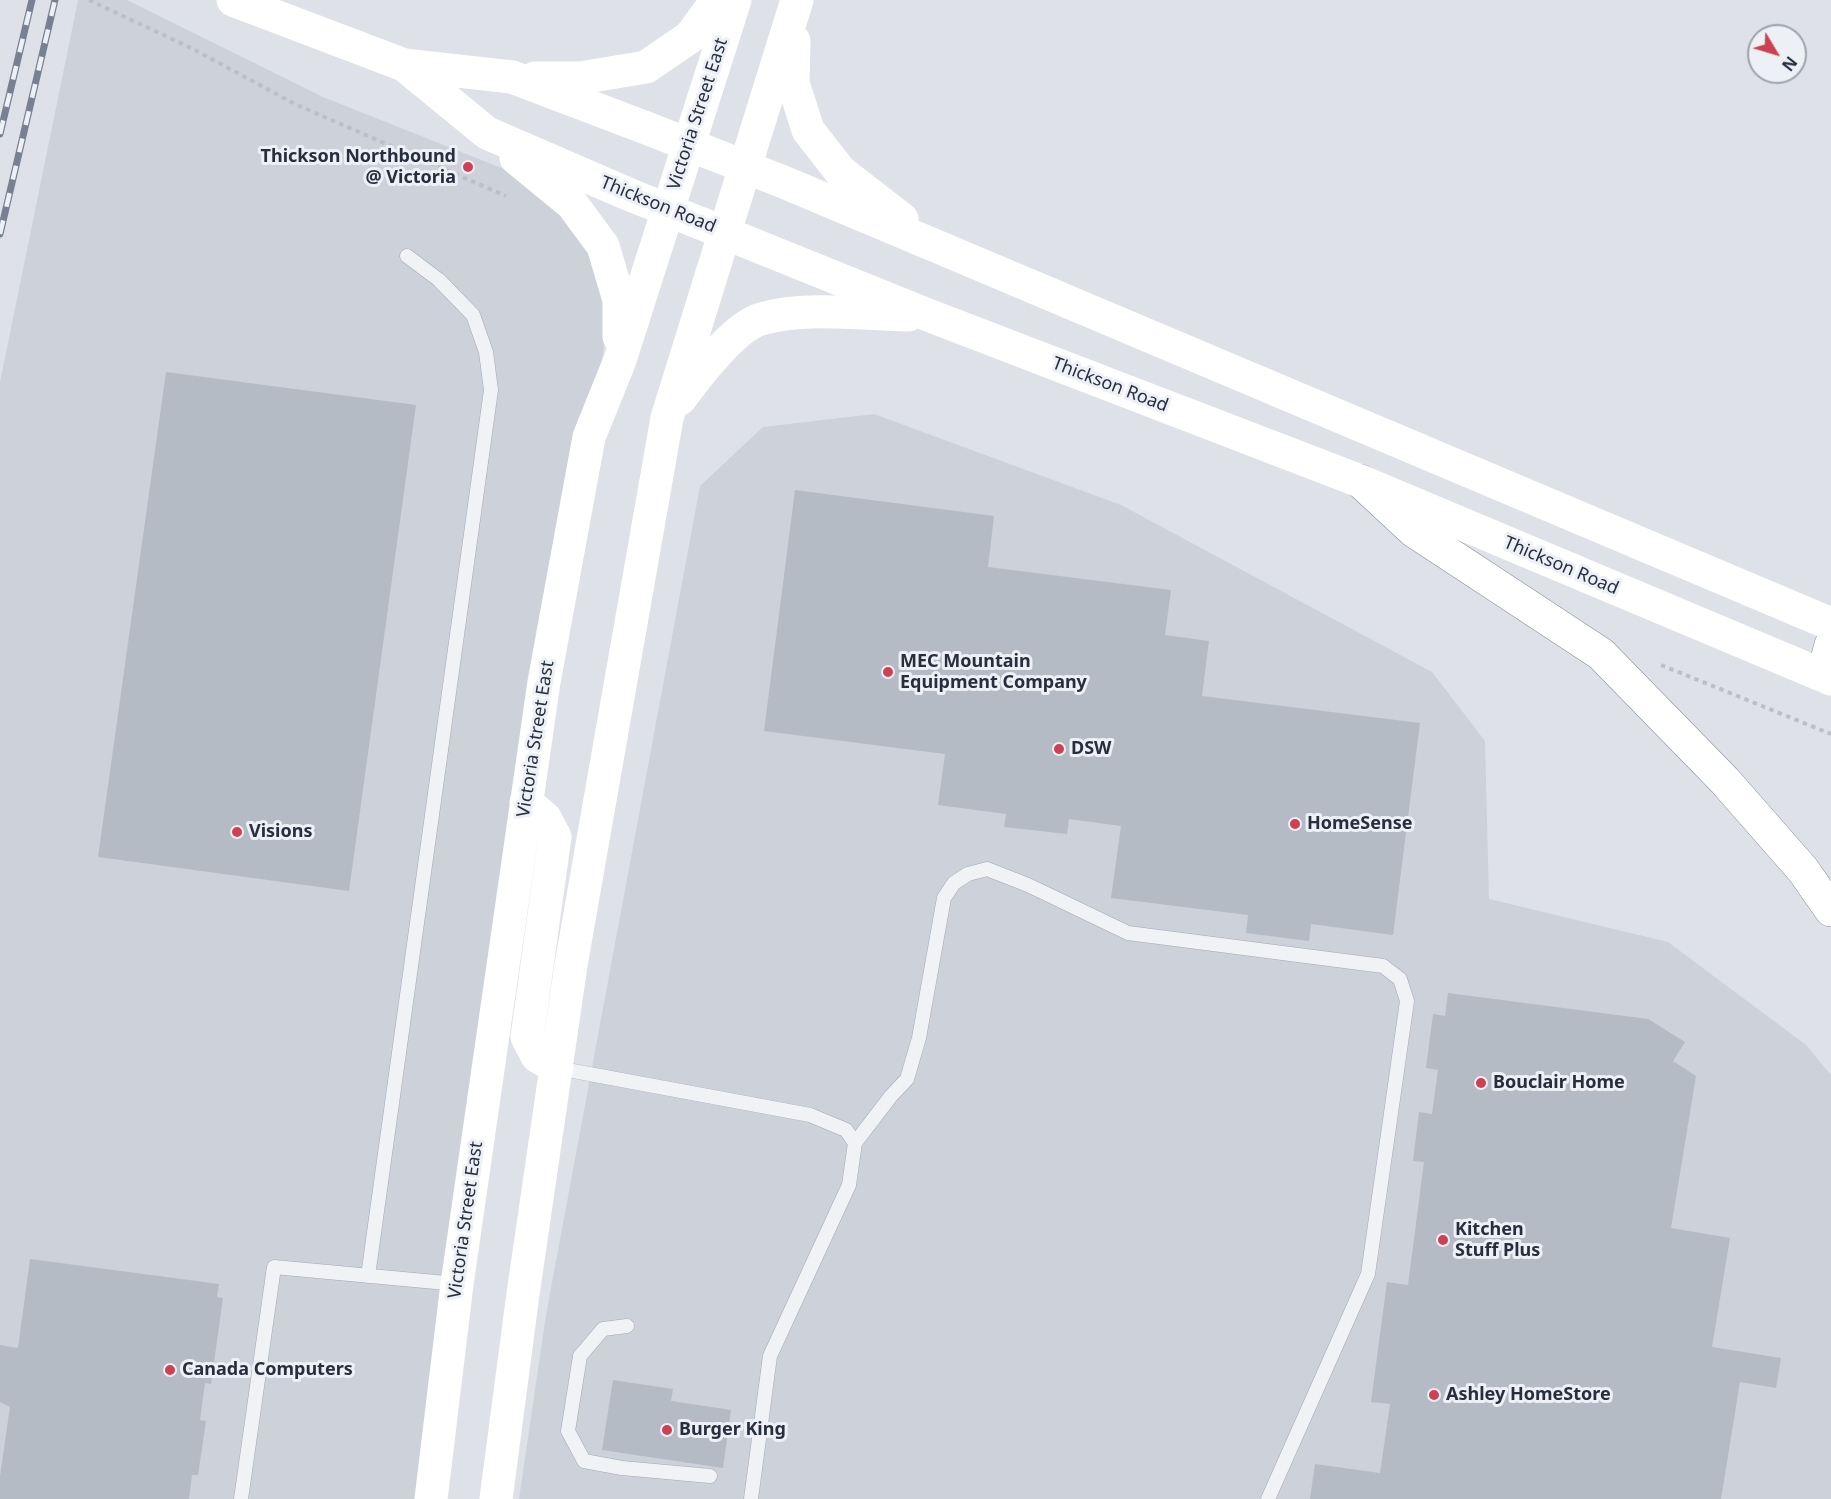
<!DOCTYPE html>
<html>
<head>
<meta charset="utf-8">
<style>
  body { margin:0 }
  #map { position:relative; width:1831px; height:1499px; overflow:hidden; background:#dee2e8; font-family:"Noto Sans",sans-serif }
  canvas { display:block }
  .north { position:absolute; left:1747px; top:24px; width:60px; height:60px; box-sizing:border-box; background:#edf0f5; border:2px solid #9ea3ac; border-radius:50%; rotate:128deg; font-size:16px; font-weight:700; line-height:24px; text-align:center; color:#272f3f }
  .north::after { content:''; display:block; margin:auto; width:21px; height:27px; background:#ce4153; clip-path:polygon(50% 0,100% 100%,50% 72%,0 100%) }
</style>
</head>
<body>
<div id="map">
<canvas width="1831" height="1499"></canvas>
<div class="north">N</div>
</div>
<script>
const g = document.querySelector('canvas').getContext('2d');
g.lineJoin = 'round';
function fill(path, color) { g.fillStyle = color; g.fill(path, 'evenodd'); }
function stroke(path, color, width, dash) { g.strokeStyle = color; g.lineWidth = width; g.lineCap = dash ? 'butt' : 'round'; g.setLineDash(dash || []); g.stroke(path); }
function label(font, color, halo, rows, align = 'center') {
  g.font = font + ' "Noto Sans",sans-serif'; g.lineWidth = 6; g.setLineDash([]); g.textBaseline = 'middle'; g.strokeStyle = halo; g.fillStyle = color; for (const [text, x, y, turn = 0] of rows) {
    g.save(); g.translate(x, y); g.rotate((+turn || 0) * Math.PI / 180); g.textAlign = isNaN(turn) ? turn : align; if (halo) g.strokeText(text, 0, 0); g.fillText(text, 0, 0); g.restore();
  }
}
fill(new Path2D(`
  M78,0H127L323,97L509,171L543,192L595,259L606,299V334L422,1499H0V382Z
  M874,414L1121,505L1432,672L1485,741L1489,899L1668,942L1806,1045L1831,1075V1499H519L546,1315L700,486L763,427Z`), '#ccd1da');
fill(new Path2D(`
  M166,372L416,405L349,891L98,857Z
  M795,490L994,516L988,567L1171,590L1165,635L1209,641L1202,696L1420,723L1393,935L1311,924L1309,941L1246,933L1248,915L1111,898L1121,826L1069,819L1067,834L1004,827L1006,814L938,805L945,754L764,731Z
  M1448,993L1648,1019L1685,1042L1673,1061L1696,1076L1671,1228L1730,1238L1712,1347L1781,1358L1776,1388L1740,1382L1721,1499H1310L1315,1464L1380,1473L1390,1404L1371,1402L1387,1282L1408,1285L1424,1162L1413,1161L1419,1112L1432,1114L1438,1070L1426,1068L1433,1014L1445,1016Z
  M30,1259L219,1284L217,1297L223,1298L211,1384L205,1383L200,1420L206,1421L198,1475H192L189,1499H0V1476L10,1407L0,1402V1345L18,1348Z
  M613,1380L673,1389L671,1401L731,1410L723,1468L602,1450Z`), '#b5bbc4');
const service = new Path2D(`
  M557,1068L810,1115L846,1130L855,1143L891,1096L907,1079L919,1038L944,898L954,883L968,874L987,869L1028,885L1128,933L1383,966L1400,979L1407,1001L1368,1274L1268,1499
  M368,1276L491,390L486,352L473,315L439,280L407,256
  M627,1326L603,1329L580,1356L568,1431L584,1461L622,1468L710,1476
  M241,1499L274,1267L457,1284
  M751,1499L770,1356L849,1185L855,1143`);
const motorway = new Path2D(`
  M1360,481L1414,531L1601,654L1725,781L1803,870L1831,910
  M1823,675L1831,645`);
stroke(service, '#a3a9b2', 15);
stroke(motorway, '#858f9e', 34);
stroke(new Path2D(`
  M89,0L191,48L297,105L506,196
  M1661,665L1831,734`), '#bcbfc6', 4, [4.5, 4.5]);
stroke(service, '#f1f2f6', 14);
stroke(new Path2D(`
  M233,0L404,65L512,77L649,129L781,181L936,246L1831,624
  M794,41L793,83L808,130L840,171L902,219
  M404,65L487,133L628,194L928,315L1360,481L1831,679
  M535,78H580L646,67L690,37L717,0
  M516,158L572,204L603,246L619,300V337
  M680,399C696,377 734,327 761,319C805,306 862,314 908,315
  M526,802L545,818L555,837L527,1037L537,1056L557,1068
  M431,1499L457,1284L544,682L589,437L620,360L735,0
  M496,1499L523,1294L571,965L667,418L797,0`), '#fff', 33);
stroke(motorway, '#fff', 33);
const rail = new Path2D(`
  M0,134L32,0
  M0,234L55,0`);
stroke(rail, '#778191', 7);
stroke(rail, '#edf0f5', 4.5, [14]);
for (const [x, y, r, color] of [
  [468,167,6,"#ce4153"],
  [888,672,6,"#ce4153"],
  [1059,749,6,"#ce4153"],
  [1295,824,6,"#ce4153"],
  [237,832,6,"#ce4153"],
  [1481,1083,6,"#ce4153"],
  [1443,1240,6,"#ce4153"],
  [170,1370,6,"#ce4153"],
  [1434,1395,6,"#ce4153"],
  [667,1430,6,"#ce4153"]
]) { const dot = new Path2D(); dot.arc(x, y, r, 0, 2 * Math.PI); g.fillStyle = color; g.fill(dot); stroke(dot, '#edf0f5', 2); }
label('18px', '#272f3f', '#edf0f5', [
  ["Victoria Street East",698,114,-72],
  ["Thickson Road",658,205,22],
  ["Thickson Road",1110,385,21],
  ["Thickson Road",1561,566,23],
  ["Victoria Street East",536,739,-81],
  ["Victoria Street East",466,1220,-82]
]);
label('bold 18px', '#272f3f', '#edf0f5', [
  ["Thickson Northbound",456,157,"right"],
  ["@ Victoria",456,178,"right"],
  ["MEC Mountain",900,662],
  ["Equipment Company",900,683],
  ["DSW",1071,749],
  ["HomeSense",1307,824],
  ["Visions",249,832],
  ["Bouclair Home",1493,1083],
  ["Kitchen",1455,1230],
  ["Stuff Plus",1455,1251],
  ["Canada Computers",182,1370],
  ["Ashley HomeStore",1446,1395],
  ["Burger King",679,1430]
], 'left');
</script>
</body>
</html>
